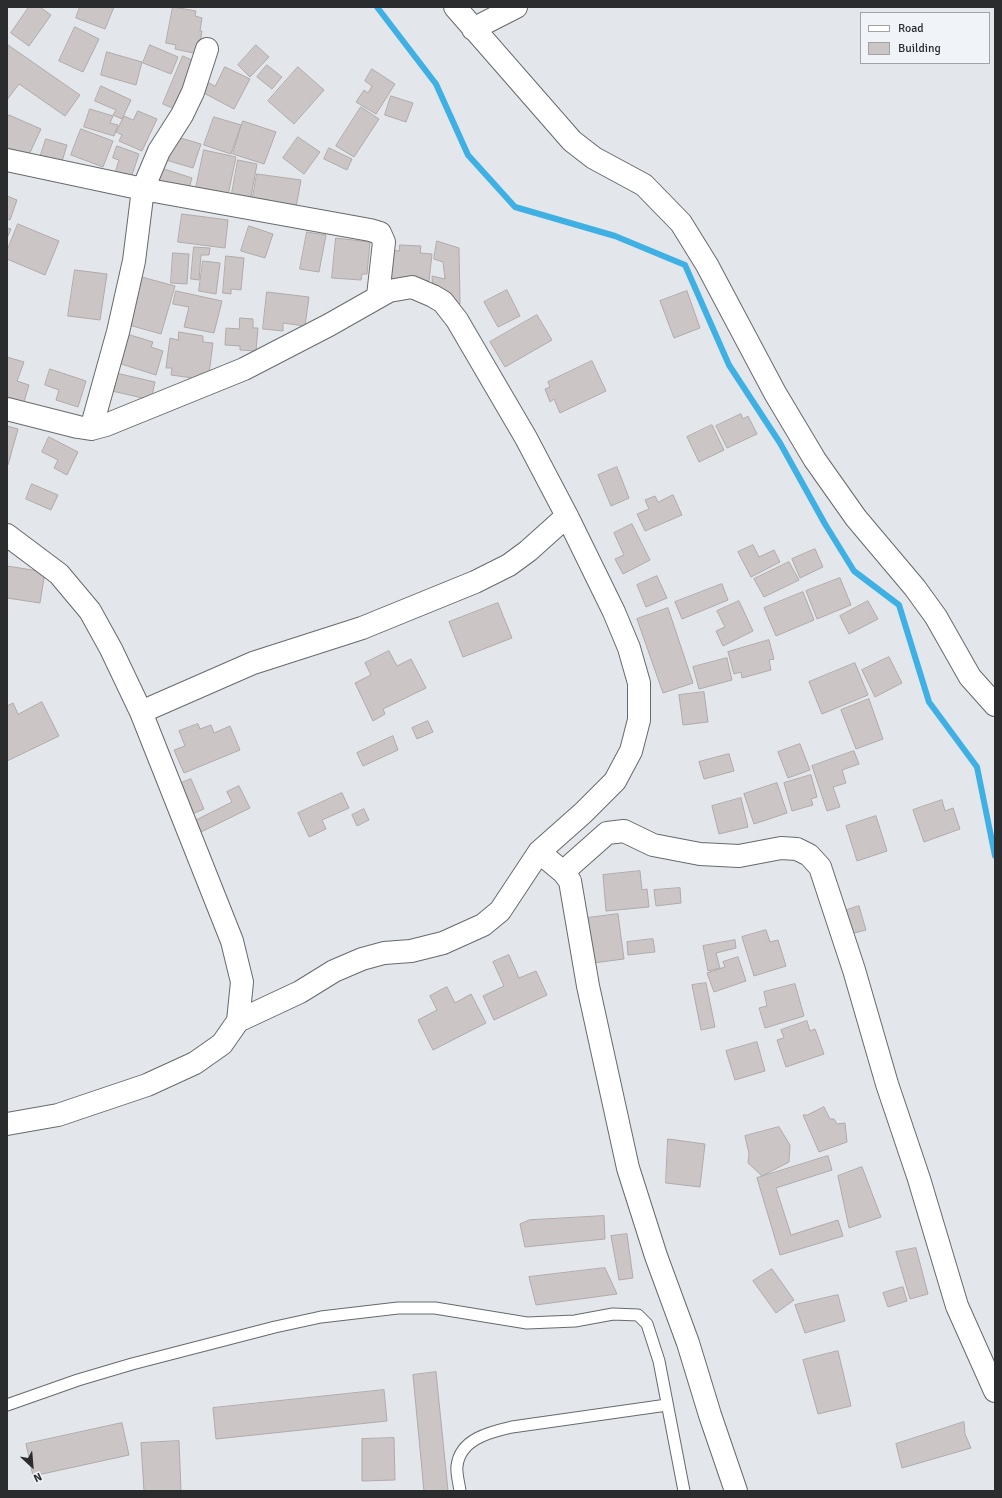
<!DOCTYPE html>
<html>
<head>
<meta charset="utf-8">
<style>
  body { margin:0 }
  #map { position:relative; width:1002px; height:1498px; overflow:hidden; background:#e3e6ea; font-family:Signika,sans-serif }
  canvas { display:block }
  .frame { position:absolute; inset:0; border:8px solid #2b2c2e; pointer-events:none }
  .legend { position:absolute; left:860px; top:12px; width:130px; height:52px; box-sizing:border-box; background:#f0f3f8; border:1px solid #a1a3a7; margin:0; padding:5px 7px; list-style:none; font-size:12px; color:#2b2c2e }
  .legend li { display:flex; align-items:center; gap:8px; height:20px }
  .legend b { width:20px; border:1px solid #a1a3a7 }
  .north { position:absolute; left:12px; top:1446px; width:40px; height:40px; -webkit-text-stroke:3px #f0f3f8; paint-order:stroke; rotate:154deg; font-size:11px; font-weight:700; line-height:16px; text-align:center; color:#2b2c2e }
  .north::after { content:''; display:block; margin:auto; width:14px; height:18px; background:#2b2c2e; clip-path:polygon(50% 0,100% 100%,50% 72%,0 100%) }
</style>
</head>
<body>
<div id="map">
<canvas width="1002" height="1498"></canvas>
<div class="frame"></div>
<ul class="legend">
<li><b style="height:5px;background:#fff"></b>Road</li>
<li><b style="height:11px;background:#cbc5c5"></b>Building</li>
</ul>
<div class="north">N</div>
</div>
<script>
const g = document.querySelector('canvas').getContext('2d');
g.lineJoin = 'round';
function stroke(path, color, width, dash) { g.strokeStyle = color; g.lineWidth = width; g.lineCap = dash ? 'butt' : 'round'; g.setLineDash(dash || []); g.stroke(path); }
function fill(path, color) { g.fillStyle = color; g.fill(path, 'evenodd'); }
stroke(new Path2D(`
  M377,7L436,84L468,155L515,207L615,236L685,265L729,365L780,443L825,524L854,571L899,605L929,702L977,767L995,856`), '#3eb0e3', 6);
const building = new Path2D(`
  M29,7H40L51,15L29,46L11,33Z
  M80,7H114L105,29L76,18Z
  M173,7L196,11L195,16L202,18L200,31H202L198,54L175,49L176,45L166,43Z
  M75,27L99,39L83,72L59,61Z
  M8,45L80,95L65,116L19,84L7,100Z
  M150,45L178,57L171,74L143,63Z
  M256,45L269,57L250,77L238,65Z
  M107,52L142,62L136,85L101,75Z
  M183,56L198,63L177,110L163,104Z
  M267,65L282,77L272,89L257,77Z
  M225,67L250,79L234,109L198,90L203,80L215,86Z
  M298,67L324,90L294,124L268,101Z
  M372,69L395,84L376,114L356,102L364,90L368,93L372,86L365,81Z
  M101,86L131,100L122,119L113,115L116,110L95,101Z
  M391,96L413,103L406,122L385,115Z
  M361,107L379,119L354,157L336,146Z
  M90,109L113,116L110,123L118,125L114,136L84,127Z
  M138,111L157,119L142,151L119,141L122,135L116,132L124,116L133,120Z
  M9,115L41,129L27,159L7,150V120Z
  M214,117L241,125L231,154L204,145Z
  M243,121L276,132L264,164L233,154Z
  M81,129L113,141L103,167L71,155Z
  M174,136L201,144L193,168L166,160Z
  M298,137L320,152L304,174L283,158Z
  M46,139L67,145L60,168L39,161Z
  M117,146L139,154L130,181L114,176L119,160L113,158Z
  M329,148L352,159L347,170L324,159Z
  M204,150L236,157L227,200L195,193Z
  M238,160L257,164L250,202L231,199Z
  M158,167L192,178L187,195L153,184Z
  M257,174L301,180L296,208L252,202Z
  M7,196L17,200L10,220L7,219Z
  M182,214L228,220L225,248L178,242Z
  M18,224L59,241L45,275L7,259V251Z
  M249,226L273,234L265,258L241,251Z
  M7,228L11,229L7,238Z
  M307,232L326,235L319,272L300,269Z
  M336,238L370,242L367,274H362L361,280L332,278Z
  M437,241L459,248L460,304L433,293L432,276L445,279L443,262L434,259Z
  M400,245L421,246L420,253L432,254L429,281L391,279L393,250L399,251Z
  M194,247L210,248L209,255H201L199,280L191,279Z
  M173,253L189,254L187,284L171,283Z
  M226,256L244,258L241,290L231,289V294L223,293Z
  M203,261L220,263L216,294L199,291Z
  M75,270L107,274L100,320L68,316Z
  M138,276L175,286L161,334L129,325Z
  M507,290L520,316L498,327L484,302Z
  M176,291L222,301L214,333L184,327L189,307L173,304Z
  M687,291L700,328L674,338L660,301Z
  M267,292L309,297L305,326L283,323V331L263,329Z
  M537,315L552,340L505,367L490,342Z
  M240,318L253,319V328H258L256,351L240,350V346L225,345L226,328L239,329Z
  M179,332L203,336V342L213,343L209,374L201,373L200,379L171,375L172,368H166L170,338L178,340Z
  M127,334L153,342L151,347L163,351L156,375L118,363Z
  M7,357L24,362L17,381L29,385L23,405L7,400Z
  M592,361L606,391L560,413L554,399L550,402L545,389L550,387L548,382Z
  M50,369L86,381L78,407L56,400L59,390L45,385Z
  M116,373L155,382L151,400L112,391Z
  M741,414L743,419L748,416L757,434L727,448L716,426Z
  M712,425L724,450L699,462L687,437Z
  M7,426L18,429L8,465H7Z
  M49,437L78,452L67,475L54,468L58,460L42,452Z
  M617,467L629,498L611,506L598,475Z
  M32,484L58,495L51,510L26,499Z
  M673,495L682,515L645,531L637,514L649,509L645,500L655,496L658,502Z
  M632,524L650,560L623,574L615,559L624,555L614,533Z
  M753,545L759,557L774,550L780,562L751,577L738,552Z
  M815,549L823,567L800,578L792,559Z
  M789,562L799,580L764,597L754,579Z
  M7,566L45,572L40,603L7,598Z
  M657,576L667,598L646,607L637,585Z
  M840,578L851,605L817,619L806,591Z
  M722,584L728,600L682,619L675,602Z
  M803,592L814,620L776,636L764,608Z
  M739,601L753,631L723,646L716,631L725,627L717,611Z
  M868,601L878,619L849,634L840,616Z
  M498,603L512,638L463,657L449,622Z
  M668,608L693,683L663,693L637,619Z
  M769,640L774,659L769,660L771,670L742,678L741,672L734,674L728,652Z
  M389,651L397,666L411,659L426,688L383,709L385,714L373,721L355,683L371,675L365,663Z
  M889,657L902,683L875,697L862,670Z
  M727,658L732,680L699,689L693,667Z
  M855,663L868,695L822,714L809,682Z
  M704,692L708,722L683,725L679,695Z
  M869,699L883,739L856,749L841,710Z
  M42,702L59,736L7,761V706L13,703L18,714Z
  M428,721L433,732L417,739L412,728Z
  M198,724L200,729L211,725L214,733L230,726L240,750L184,773L174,750L185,746L179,731Z
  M393,736L398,750L363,766L357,753Z
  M800,744L810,770L788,778L778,752Z
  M854,751L859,764L842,770L846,783L833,787L840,807L827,811L812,766Z
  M729,754L734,771L704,779L699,762Z
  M811,775L817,797L811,799L813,805L792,811L784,783Z
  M191,779L204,809L192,814L179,784Z
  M777,783L787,813L754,824L744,794Z
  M239,786L250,808L199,833L194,821L232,802L227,792Z
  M342,793L349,808L322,820L326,829L309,837L298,813Z
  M741,798L748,827L719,834L712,806Z
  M942,800L945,811L953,808L960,829L924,842L913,810Z
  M364,809L369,820L357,826L352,815Z
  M876,816L887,851L857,861L846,826Z
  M640,871L642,890L647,889L649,907L606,911L603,875Z
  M680,888L681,903L656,906L654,890Z
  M859,906L866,930L850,934L844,911Z
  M618,914L624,959L593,963L587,918Z
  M766,930L770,942L778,940L786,966L754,976L742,937Z
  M653,939L655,952L628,955L627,942Z
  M735,940L736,948L716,953L720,968L708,971L703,946Z
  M509,955L519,978L536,971L547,995L494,1020L483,996L504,986L493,962Z
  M738,957L746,981L714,992L707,973L725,967L723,962Z
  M706,983L715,1027L701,1030L692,985Z
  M795,984L804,1016L765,1028L759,1008L767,1006L764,992Z
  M447,987L455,1003L471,994L486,1023L433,1050L418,1020L437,1010L430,996Z
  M807,1021L810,1031L815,1029L824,1054L786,1067L777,1040L784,1038L781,1030Z
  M757,1042L765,1071L735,1080L726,1051Z
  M824,1107L830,1119H834L837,1124L845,1123L847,1142L819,1152L803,1115H807Z
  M779,1127L790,1145L789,1162L762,1176L748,1163L749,1154L745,1136Z
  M668,1139L705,1144L700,1187L666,1183Z
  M828,1156L832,1170L776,1188L791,1235L838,1220L843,1236L780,1255L757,1178Z
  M862,1167L881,1217L849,1228L838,1176Z
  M604,1216L605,1239L525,1247L520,1224L529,1220Z
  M627,1234L633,1278L619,1280L611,1236Z
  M916,1248L928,1294L910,1299L896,1252Z
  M605,1268L617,1294L536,1305L529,1277Z
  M772,1269L794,1300L776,1313L753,1281Z
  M903,1287L907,1301L888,1307L883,1293Z
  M838,1295L845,1321L805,1333L795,1305Z
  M838,1351L851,1406L818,1414L803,1360Z
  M436,1372L448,1491H424L413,1375Z
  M384,1390L387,1421L216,1439L213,1408Z
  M964,1422L965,1434L971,1448L902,1468L896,1444Z
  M122,1423L129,1455L33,1476L26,1444Z
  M394,1438L395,1480L362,1481V1439Z
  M179,1441L181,1491H144L141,1443Z`);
fill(building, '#cbc5c5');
stroke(building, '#b0aaaa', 1);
const lane = new Path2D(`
  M7,1405L78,1380L132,1364L275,1327L321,1317L398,1308H435L527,1323L575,1321L613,1314L638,1315L647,1324L659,1361L684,1491
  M460,1491C459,1483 456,1473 457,1466C460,1439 490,1432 512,1427L667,1405`);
const street = new Path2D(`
  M455,7L572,141L594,158L644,185L681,223L707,265L775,393L815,460L856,518L915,588L936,617L970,677L995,705
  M473,29L516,7
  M7,160L143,189L370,230L380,233L384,242L378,296
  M7,409L78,427L91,429L106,425L244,369L329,325L389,291L412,287L433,296L443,302L457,320L526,438L567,516L614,612L629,648L639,683V720L631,751L615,781L583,813L539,852L500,911L483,925L443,943L411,951L384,953L362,959L334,971L300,992L238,1021
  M91,429L118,332L134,261L143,189L159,151L182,115L193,92L207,49
  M7,535L59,574L90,611L111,649L141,712L232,941L242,982L238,1021L222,1044L195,1063L147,1085L58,1115L7,1124
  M141,712L253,663L362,628L475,582L509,565L528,551L567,516
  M539,852L563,872L570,881L588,986L628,1168L656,1256L688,1343L710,1415L736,1491
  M563,872L607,833L624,831L653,845L700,854L739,856L781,848L797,849L809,855L820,867L854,970L887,1084L919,1179L957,1306L995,1391`);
stroke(lane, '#676a6d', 13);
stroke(street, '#676a6d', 24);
stroke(lane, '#fff', 11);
stroke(street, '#fff', 22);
</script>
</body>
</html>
